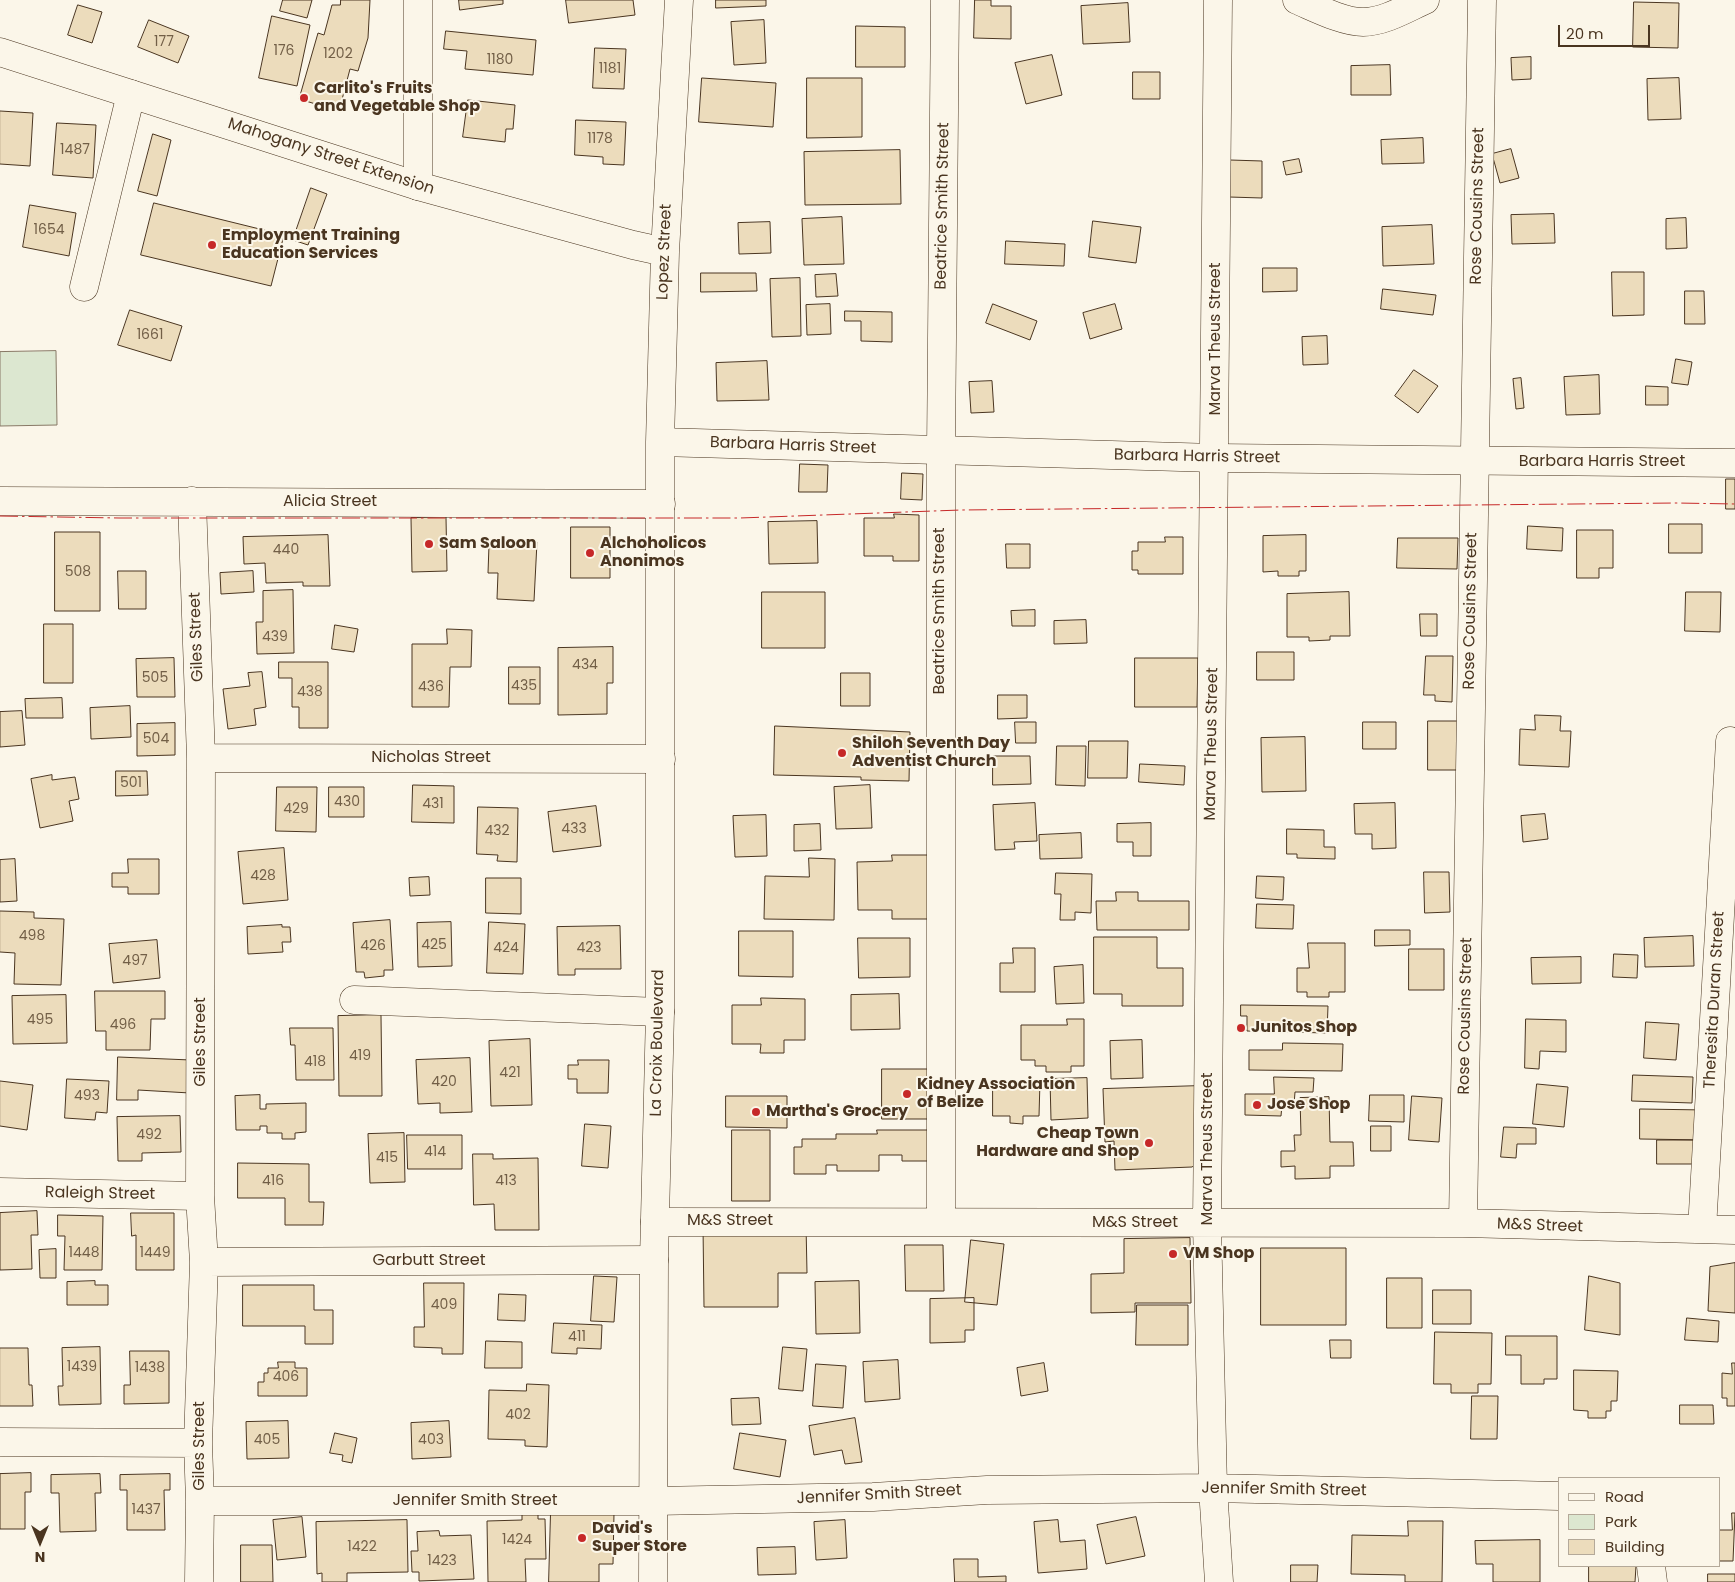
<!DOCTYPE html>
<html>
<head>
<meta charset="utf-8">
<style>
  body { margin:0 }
  #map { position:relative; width:1735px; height:1582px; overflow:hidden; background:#fbf6e9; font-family:Poppins,sans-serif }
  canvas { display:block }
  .legend { position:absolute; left:1558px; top:1477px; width:162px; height:90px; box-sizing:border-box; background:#fbf6e9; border:1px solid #b4a999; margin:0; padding:6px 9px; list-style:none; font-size:15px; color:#4a3520 }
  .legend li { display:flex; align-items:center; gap:10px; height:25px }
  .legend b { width:25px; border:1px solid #b4a999 }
  .north { position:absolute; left:15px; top:1517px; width:50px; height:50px; -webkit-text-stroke:4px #fbf6e9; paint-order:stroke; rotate:180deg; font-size:14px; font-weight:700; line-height:20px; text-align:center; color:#4a3520 }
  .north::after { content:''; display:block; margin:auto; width:18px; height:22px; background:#4a3520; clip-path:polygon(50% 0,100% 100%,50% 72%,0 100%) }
  .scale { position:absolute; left:1558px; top:25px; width:92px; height:22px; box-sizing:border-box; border:2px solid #4a3520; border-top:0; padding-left:6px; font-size:15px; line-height:18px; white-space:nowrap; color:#4a3520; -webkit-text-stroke:4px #fbf6e9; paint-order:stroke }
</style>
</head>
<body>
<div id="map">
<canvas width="1735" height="1582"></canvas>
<ul class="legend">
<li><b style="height:6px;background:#fbf6e9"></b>Road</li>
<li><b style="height:14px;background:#dce7d0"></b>Park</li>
<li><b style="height:14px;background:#ecdcbc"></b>Building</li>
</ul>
<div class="north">N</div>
<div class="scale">20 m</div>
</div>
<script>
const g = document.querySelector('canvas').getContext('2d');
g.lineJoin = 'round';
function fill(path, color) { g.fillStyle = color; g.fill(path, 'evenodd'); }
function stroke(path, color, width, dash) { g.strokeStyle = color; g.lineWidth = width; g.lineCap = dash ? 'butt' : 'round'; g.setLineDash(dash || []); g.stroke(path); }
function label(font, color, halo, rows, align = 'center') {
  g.font = font + ' Poppins,sans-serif'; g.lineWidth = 4; g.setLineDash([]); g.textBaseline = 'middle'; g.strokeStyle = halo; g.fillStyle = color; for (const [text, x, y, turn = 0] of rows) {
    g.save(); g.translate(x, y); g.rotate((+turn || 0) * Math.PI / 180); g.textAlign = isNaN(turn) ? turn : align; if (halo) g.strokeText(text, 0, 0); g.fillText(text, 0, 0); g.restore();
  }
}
const green = new Path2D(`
  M56,351L57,425L0,426V352Z`);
fill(green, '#dce7d0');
stroke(green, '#887966', 1);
const building = new Path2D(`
  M283,0H312L307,18L280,11Z
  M341,0H370L368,38L358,71L350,69L339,111L299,99L318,33L324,35L332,5H340Z
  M459,0H503V4L460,10Z
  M566,0H633L635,15L569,23Z
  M716,0H766V6L716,8Z
  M975,0H991V6H1011V39L974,38Z
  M1634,2L1679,3L1678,48L1633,47Z
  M1128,3L1130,42L1083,44L1081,6Z
  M78,5L102,12L92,43L68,35Z
  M272,16L310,25L297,86L259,78Z
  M149,20L189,36L178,63L138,47Z
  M764,20L766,63L734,65L731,22Z
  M856,26L905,27V67H856Z
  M446,31L536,40L533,75L465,69L467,51L444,49Z
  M595,48L626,49L624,89L593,88Z
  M1052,55L1062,95L1026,104L1015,63Z
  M1531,57V79L1512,80L1511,58Z
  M1390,65L1391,95H1351V66Z
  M1133,72H1160V99H1133Z
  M702,78L776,83L773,127L699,122Z
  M807,78H862V137L807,138Z
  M1679,78L1681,119L1648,120L1647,79Z
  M468,100L515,105L513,129H506L505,142L463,137Z
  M0,111L33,113L30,166L0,164Z
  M576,120L626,122L624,165L603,164V157L575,155Z
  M57,123L96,125L93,178L53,175Z
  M153,134L171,140L157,196L138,191Z
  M1423,138L1424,163L1382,164L1381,140Z
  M1511,149L1519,178L1500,183L1492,154Z
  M900,150L901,204L805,205L804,152Z
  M1299,159L1302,172L1286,175L1283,162Z
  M1230,160L1262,161V198L1229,197Z
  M311,188L327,194L308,245L293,240Z
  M154,203L284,235L271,286L141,255Z
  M30,205L76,213L69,256L23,247Z
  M1554,214L1555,243L1512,244L1511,215Z
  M842,217L844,264L804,265L802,219Z
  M1686,218L1687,248L1666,249V219Z
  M1093,221L1141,227L1136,263L1089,257Z
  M770,222L771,253L739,254L738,223Z
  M1432,225L1434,264L1383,266L1382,227Z
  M1006,241L1065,244L1064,266L1005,264Z
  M1263,268H1297V291L1263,292Z
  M1612,272H1644V315L1613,316Z
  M701,273H756L757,291L701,292Z
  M836,274L838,296L816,297L815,275Z
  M800,278L801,336L772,337L770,279Z
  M1383,289L1436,295L1433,315L1381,309Z
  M1685,291H1704L1705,324H1685Z
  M830,304L831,334L807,335L806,305Z
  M993,304L1037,321L1030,340L986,323Z
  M1115,304L1122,329L1090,339L1083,313Z
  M130,310L182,326L171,361L118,345Z
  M845,311L892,312V342L861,341V321H845Z
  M1327,336L1328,364L1303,365L1302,337Z
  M1676,359L1692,362L1688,385L1672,383Z
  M767,361L769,400L717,401L716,363Z
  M1414,370L1438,386L1418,413L1395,396Z
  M1599,375L1600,414L1566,415L1564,377Z
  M1521,378L1524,408L1516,409L1513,379Z
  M992,381L994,412L971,413L969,382Z
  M1646,386L1668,387V405H1646Z
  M800,464L828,465L827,492H799Z
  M902,473L923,474L922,500L901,499Z
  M1726,479H1735V509H1726Z
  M894,514L919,515V561H893V556H864V518H894Z
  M446,517L447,571L412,572L411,518Z
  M817,521L818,563L769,564L768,522Z
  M1669,524H1702V553H1669Z
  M1528,526L1563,528L1562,551L1527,549Z
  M571,527H610V578H571Z
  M1577,530H1613V568H1599V578H1577Z
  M55,532H100V611H55Z
  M328,535L330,586H303V582L266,583L265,563L244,564L243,537Z
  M1306,535V571H1299V576H1278V571L1263,572V536Z
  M1165,537H1183V574H1138V570H1132V551H1138V542H1165Z
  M1398,538H1458L1457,569L1397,568Z
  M500,540L537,542L534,601L497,599L498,573H488L489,545H499Z
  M1006,544H1030V568H1007Z
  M118,571H146V609H119Z
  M253,571L254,592L221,594L220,573Z
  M293,590L294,653L257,654L256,622H263V591Z
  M762,592H825V648H762Z
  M1349,592L1350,636H1330V640L1309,641V637H1287V594Z
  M1686,592H1721L1720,632L1685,631Z
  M1035,610V626H1012L1011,611Z
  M1420,614H1437V636H1421Z
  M1086,620L1087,643L1054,644V621Z
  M44,624H73V683H44Z
  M335,625L358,629L354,652L332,649Z
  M447,629L472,630L471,667H450L449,707H412V644H447Z
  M613,647V683H607V714L558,715V648Z
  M1257,652H1294V680H1257Z
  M1426,656H1453L1452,702L1435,701V695H1424Z
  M174,658L175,697H137L136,659Z
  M1135,658H1198L1197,707H1135Z
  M279,662H328V728H299V707H292V678H279Z
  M509,667H540V704H509Z
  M262,672L266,707L254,709L256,725L228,729L223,689L250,686L248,673Z
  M841,673H870V706H841Z
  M998,695H1027V718L998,719Z
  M62,698L63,718H26L25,699Z
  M130,706L131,737L91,739L90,708Z
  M22,711L25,745L0,747V712Z
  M1535,715L1561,716L1560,731H1571L1569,767L1519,765L1520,729L1535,730Z
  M1428,721H1461V770H1428Z
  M1015,722H1036V743H1016Z
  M1363,722H1396V749H1363Z
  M175,723V755L137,756V724Z
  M775,726L910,732L909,781L861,780V777L774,775Z
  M1305,737L1306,791L1262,792L1261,738Z
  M1089,741H1128L1127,778H1088Z
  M1057,746H1086L1085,786L1056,785Z
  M993,756H1030L1031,784L993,785Z
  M1140,764L1185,766L1184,785L1139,782Z
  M116,771H147L148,795L116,796Z
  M52,775V780L75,777L79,799L69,801L73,821L40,828L31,779Z
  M413,785L454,786V823L412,822Z
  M870,785L872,828L836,829L834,787Z
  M277,787H317L316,832L276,831Z
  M329,787H364V817H329Z
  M1035,803L1037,841L1014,842L1015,849L995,850L993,805Z
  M1395,803L1396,848L1372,849V834H1355L1354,804Z
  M596,806L601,846L553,852L548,812Z
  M478,807L518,808L517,862L497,861L498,855L477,854Z
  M1545,814L1548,839L1523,842L1521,816Z
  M766,815L767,856L735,857L733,816Z
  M1151,823V856H1133V842H1117V824Z
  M820,824L821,850L794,851V825Z
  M1287,829L1324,830V847H1335V859L1297,858V854H1287Z
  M1081,833L1082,858L1040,859L1039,835Z
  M284,848L288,900L243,904L238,852Z
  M892,855H935V919H892V910H858L857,862L892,861Z
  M809,858L835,859L834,920L764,919L765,876L809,877Z
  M15,859L17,901L0,902V860Z
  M128,859H159V894H128V887H112V873H128Z
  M1424,872H1449L1450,912L1425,913Z
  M1056,873L1092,874L1091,913L1075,912V920H1060L1061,894H1055Z
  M1257,876L1284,877L1283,900L1256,898Z
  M429,877L430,895L410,896L409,878Z
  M486,878H521V914L486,913Z
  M1116,892H1138V901H1189V930H1097L1096,901H1116Z
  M1257,904L1294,905L1293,929L1256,928Z
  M0,911L34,912V918L64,919L61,985L14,984L15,953L0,952Z
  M390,920L393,970H384V976L365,978L364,972H356L353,923Z
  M451,922L452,966L418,967L417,923Z
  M489,922L525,924L523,974L487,973Z
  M282,925V927H290L291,942H282L283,952L248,954L247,927Z
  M620,926L621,969H575V975H558L557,927Z
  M1375,930H1410V945L1375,946Z
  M739,931H793V977L739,976Z
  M1693,936L1694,966L1645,967L1644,938Z
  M1094,937H1157V968H1183V1006H1122V994H1094Z
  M858,938H910V977L859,978Z
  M157,940L160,978L113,983L109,944Z
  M1308,943H1345V992H1329V997H1307V992H1297V968H1309Z
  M1013,948H1035V992H1000V963H1013Z
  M1409,949H1444V990H1409Z
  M1614,954L1638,955L1637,978L1613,977Z
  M1581,957V983L1532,984L1531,958Z
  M1083,965L1084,1003L1056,1004L1054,967Z
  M95,991H165V1019H151L150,1050H106V1031H96Z
  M899,994L900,1029L851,1030V995Z
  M66,995L67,1043L13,1044L12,996Z
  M761,998L805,999V1040H784V1053H760L761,1044H732V1005H761Z
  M1241,1005L1328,1006L1327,1033L1247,1031V1016H1241Z
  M381,1015L382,1096H339L338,1016Z
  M1067,1019H1084V1066H1071V1072H1046V1066H1035V1060H1021V1025H1067Z
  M1526,1019L1566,1020V1052L1540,1051L1539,1069L1525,1068Z
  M1646,1022L1679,1024L1676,1060L1644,1058Z
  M290,1028H333L334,1080H296L295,1045H291Z
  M530,1039L532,1105L491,1106L489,1041Z
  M1142,1040L1143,1078L1111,1079L1110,1041Z
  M1283,1043L1343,1044L1342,1071L1249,1070V1050H1282Z
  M118,1057L191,1060L190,1093L138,1090V1100H117Z
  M470,1058L472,1112L440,1113V1103L418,1104L416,1060Z
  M578,1060H609L608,1093H577V1079H568V1065H578Z
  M882,1069H932V1119H882Z
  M1633,1075L1693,1077L1692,1103L1632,1101Z
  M1274,1077L1314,1078L1313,1092H1295L1294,1105H1282L1281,1116L1245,1115V1094H1274Z
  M1087,1078L1088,1118L1051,1120L1050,1079Z
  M67,1079L109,1081L107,1113L96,1112L95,1120L65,1118Z
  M0,1081L33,1085L27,1130L0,1126Z
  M993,1081H1040L1039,1116H1023V1124L1010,1123V1116H993Z
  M1537,1084L1568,1087L1564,1127L1533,1124Z
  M1199,1086L1202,1160L1192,1167L1115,1170L1114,1141L1105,1142L1103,1089Z
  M260,1095V1109H266V1104L306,1103V1132L295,1133V1139H282V1133H267V1126H260V1130H236L235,1096Z
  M1370,1095H1404V1122L1369,1121Z
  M726,1096H787V1128L726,1127Z
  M1412,1096L1442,1098L1439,1142L1409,1140Z
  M1329,1097L1330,1142H1353L1354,1166H1330V1178L1295,1179V1166L1281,1167V1151H1295L1294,1135H1301L1300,1098Z
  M1640,1109L1706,1110V1140L1640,1139Z
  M180,1116L181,1152L142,1153V1161H118L117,1117Z
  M585,1124L611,1126L608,1168L582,1166Z
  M1371,1126H1391V1151H1371Z
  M1504,1127L1536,1128V1144H1517L1516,1158L1501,1157Z
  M732,1130H770V1201H732Z
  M877,1130H933V1161H902V1155H879V1171H837V1165H826V1174H794V1147H802V1139H836V1134H877Z
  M404,1133L405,1182L370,1183L368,1134Z
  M407,1135H462V1169H408Z
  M1657,1140H1700V1164H1657Z
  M473,1154H493V1159L538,1158L539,1230H495L494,1204L474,1205Z
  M238,1163L309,1164V1202H324L323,1225H285V1198H238Z
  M37,1211L38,1235H31L32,1269L0,1270V1213Z
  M131,1213H174V1270H136V1235L132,1236Z
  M58,1215L103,1216L102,1270H64L65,1236H58Z
  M806,1224L807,1273H778V1307H704L703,1225Z
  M1190,1238L1191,1303H1135V1312L1091,1313V1274L1124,1273V1239Z
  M971,1240L1004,1244L997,1305L965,1302Z
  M905,1245H943L944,1291H906Z
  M1261,1248H1346V1325H1261Z
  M56,1249V1278H40L39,1250Z
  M1735,1263V1313L1708,1311L1710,1267Z
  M594,1276L617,1277L614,1322L591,1321Z
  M1589,1276L1620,1283V1335L1585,1330Z
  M1387,1278H1422V1328H1387Z
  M95,1281V1285H108V1305H67V1282Z
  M859,1281L860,1333L816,1334L815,1282Z
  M424,1283H464L463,1354H442V1348L414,1347V1327H424Z
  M243,1285H314V1310H333V1344H305V1326H243Z
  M1433,1290H1471V1324H1433Z
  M499,1294L526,1295L525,1321L498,1320Z
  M974,1298V1330H965V1342L930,1343V1299Z
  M1137,1305H1188V1345H1136Z
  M1687,1318L1719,1321L1718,1342L1685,1340Z
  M554,1323L602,1325L601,1349L577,1348V1354L552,1353Z
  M1435,1332L1492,1333L1491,1384H1478V1393H1451V1384H1434Z
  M1506,1336H1557V1379H1544V1384H1521V1355H1506Z
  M1330,1340H1351V1358H1331Z
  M486,1341L522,1342V1368H485Z
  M100,1347L101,1404L59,1405L58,1386H63L62,1348Z
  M783,1347L807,1349L803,1391L779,1389Z
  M0,1348H28L29,1385H32L33,1406H0Z
  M130,1351H169V1403L124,1404V1385H130Z
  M898,1360L900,1399L865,1402L863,1362Z
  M278,1362H295V1368H307V1396H258V1382H264V1373H268V1368H278Z
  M1044,1363L1048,1391L1021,1396L1017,1368Z
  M1732,1363H1735V1406H1727V1398H1722V1373L1732,1374Z
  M816,1364L846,1366L843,1408L813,1406Z
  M1574,1370L1618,1371L1617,1401H1611V1411H1606V1418H1588V1411L1574,1410Z
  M527,1384L549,1385L547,1447L525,1446V1440L488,1439L489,1390L526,1391Z
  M1472,1396H1498L1497,1439H1471Z
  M759,1398L761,1424L732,1425L731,1399Z
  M1680,1405H1713L1714,1424H1680Z
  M855,1418L862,1462L845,1464L842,1450L814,1455L809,1426Z
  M288,1421L289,1458L247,1459L246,1422Z
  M449,1421L451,1457L412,1459L411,1423Z
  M335,1433L357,1438L352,1463L342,1461L343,1455L330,1453Z
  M740,1433L786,1440L780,1477L734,1469Z
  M31,1473V1492H25V1529H0V1474Z
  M100,1474L101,1493H95L96,1531L60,1532L59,1493H51V1475Z
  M170,1474V1490H164L165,1530H127V1490H120V1475Z
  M551,1511L614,1513L613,1564H599V1582H549Z
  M538,1513V1519H545L546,1559H525L526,1582H488L487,1521L522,1520V1514Z
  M1732,1513H1735L1733,1561H1719V1530H1732Z
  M302,1517L306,1557L277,1560L273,1520Z
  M1136,1517L1145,1556L1106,1564L1097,1525Z
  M407,1520L408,1572L347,1573V1582H322V1573L317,1574L316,1522Z
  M845,1520L847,1558L816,1560L814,1522Z
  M1058,1520L1060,1542L1085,1540L1087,1569L1038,1573L1034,1522Z
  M1408,1521H1443L1442,1582H1405V1575L1351,1574L1352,1535L1408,1536Z
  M439,1531L440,1536L471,1535L474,1579L419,1581V1572H412L411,1551H418L417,1532Z
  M1540,1540V1582H1493V1564H1476L1475,1541Z
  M241,1545H272L273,1582H241Z
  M795,1547L796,1574L758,1575L757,1548Z
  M954,1559H978V1577L1006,1576V1582H955Z
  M1291,1565H1318L1317,1582H1291Z
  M1589,1566H1636L1635,1582H1589Z
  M1708,1574H1735V1582H1708Z`);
fill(building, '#ecdcbc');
stroke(building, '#4a3520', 1);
const minor = new Path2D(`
  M418,0V186
  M1218,0L1207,1223L1213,1488L1219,1582
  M1297,0C1316,8 1343,22 1363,22C1384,22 1407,8 1425,0
  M84,287L131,94
  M0,501L661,504
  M192,501L201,758L200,1196L204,1262L198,1443L200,1501L199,1582
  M201,758L661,759
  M354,1000L660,1012
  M0,1192L200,1196
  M655,1222L1463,1223L1735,1230
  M941,1222V451L945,0
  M1463,1223L1482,0
  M1702,1229L1730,741
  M204,1262L654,1260
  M0,1442L198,1443
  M200,1501H653L873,1497L987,1490L1213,1488L1559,1496
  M1651,1566L1653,1582`);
const tertiary = new Path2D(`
  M0,52L418,186L633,245L665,252
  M660,442L1215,458L1735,463
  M653,1582L654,1260L660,1012V442L665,252L679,0`);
stroke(minor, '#4a3520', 29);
stroke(tertiary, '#4a3520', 29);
stroke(minor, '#fbf6e9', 28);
stroke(tertiary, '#fbf6e9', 28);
stroke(new Path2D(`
  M0,516L119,518H740L961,510L1676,503L1735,504`), '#c62828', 1, [18, 4, 2.5, 4]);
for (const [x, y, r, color] of [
  [304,98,5,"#c62828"],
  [212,245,5,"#c62828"],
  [429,544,5,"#c62828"],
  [590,553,5,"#c62828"],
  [842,753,5,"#c62828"],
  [1241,1028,5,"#c62828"],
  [907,1094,5,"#c62828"],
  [1257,1105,5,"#c62828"],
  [756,1112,5,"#c62828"],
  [1149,1143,5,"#c62828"],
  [1173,1254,5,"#c62828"],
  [582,1538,5,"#c62828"]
]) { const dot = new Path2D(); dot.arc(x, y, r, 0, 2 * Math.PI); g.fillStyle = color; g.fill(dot); stroke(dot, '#fbf6e9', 2); }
label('14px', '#725f47', null, [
  ["177",164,42],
  ["176",284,51],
  ["1202",338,54],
  ["1180",500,60],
  ["1181",610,69],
  ["1178",600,139],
  ["1487",75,150],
  ["1654",49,230],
  ["1661",150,335],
  ["440",286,550],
  ["508",78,572],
  ["439",275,637],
  ["434",585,665],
  ["505",155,678],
  ["435",524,686],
  ["436",431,687],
  ["438",310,692],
  ["504",156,739],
  ["501",131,783],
  ["430",347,802],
  ["431",433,804],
  ["429",296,809],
  ["433",574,829],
  ["432",497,831],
  ["428",263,876],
  ["498",32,936],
  ["425",434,945],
  ["426",373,946],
  ["424",506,948],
  ["423",589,948],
  ["497",135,961],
  ["495",40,1020],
  ["496",123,1025],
  ["419",360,1056],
  ["418",315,1062],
  ["421",510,1073],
  ["420",444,1082],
  ["493",87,1096],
  ["492",149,1135],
  ["414",435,1152],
  ["415",387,1158],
  ["416",273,1181],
  ["413",506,1181],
  ["1448",84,1253],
  ["1449",155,1253],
  ["409",444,1305],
  ["411",577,1337],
  ["1439",82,1367],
  ["1438",150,1368],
  ["406",286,1377],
  ["402",518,1415],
  ["405",267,1440],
  ["403",431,1440],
  ["1437",146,1510],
  ["1424",517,1540],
  ["1422",362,1547],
  ["1423",442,1561]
]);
label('bold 16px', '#4a3520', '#fbf6e9', [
  ["Carlito's Fruits",314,89],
  ["and Vegetable Shop",314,107],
  ["Employment Training",222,236],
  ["Education Services",222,254],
  ["Sam Saloon",439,544],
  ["Alchoholicos",600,544],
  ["Anonimos",600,562],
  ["Shiloh Seventh Day",852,744],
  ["Adventist Church",852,762],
  ["Junitos Shop",1251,1028],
  ["Kidney Association",917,1085],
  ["of Belize",917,1103],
  ["Jose Shop",1267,1105],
  ["Martha's Grocery",766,1112],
  ["Cheap Town",1139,1134,"right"],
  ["Hardware and Shop",1139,1152,"right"],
  ["VM Shop",1183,1254],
  ["David's",592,1529],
  ["Super Store",592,1547]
], 'left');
label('16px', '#4a3520', '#fbf6e9', [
  ["Mahogany Street Extension",331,157,18],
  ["Beatrice Smith Street",943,206,-89],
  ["Rose Cousins Street",1478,206,-89],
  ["Lopez Street",665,252,-88],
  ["Marva Theus Street",1216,339,-90],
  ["Barbara Harris Street",793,446,2],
  ["Barbara Harris Street",1197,457,1],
  ["Barbara Harris Street",1602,462],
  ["Alicia Street",330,502],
  ["Beatrice Smith Street",940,611,-90],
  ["Rose Cousins Street",1471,611,-89],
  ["Giles Street",197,637,-92],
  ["Marva Theus Street",1212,744,-89],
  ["Nicholas Street",431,758],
  ["Theresita Duran Street",1715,1000,-87],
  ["Rose Cousins Street",1466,1016,-89],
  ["Giles Street",201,1042,-90],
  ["La Croix Boulevard",658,1043,-89],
  ["Marva Theus Street",1208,1149,-90],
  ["Raleigh Street",100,1194,1],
  ["M&S Street",730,1221],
  ["M&S Street",1135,1223],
  ["M&S Street",1540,1226,2],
  ["Garbutt Street",429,1261],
  ["Giles Street",200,1446,-90],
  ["Jennifer Smith Street",1284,1490,1],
  ["Jennifer Smith Street",879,1495,-3],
  ["Jennifer Smith Street",475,1501]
]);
</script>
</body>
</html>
